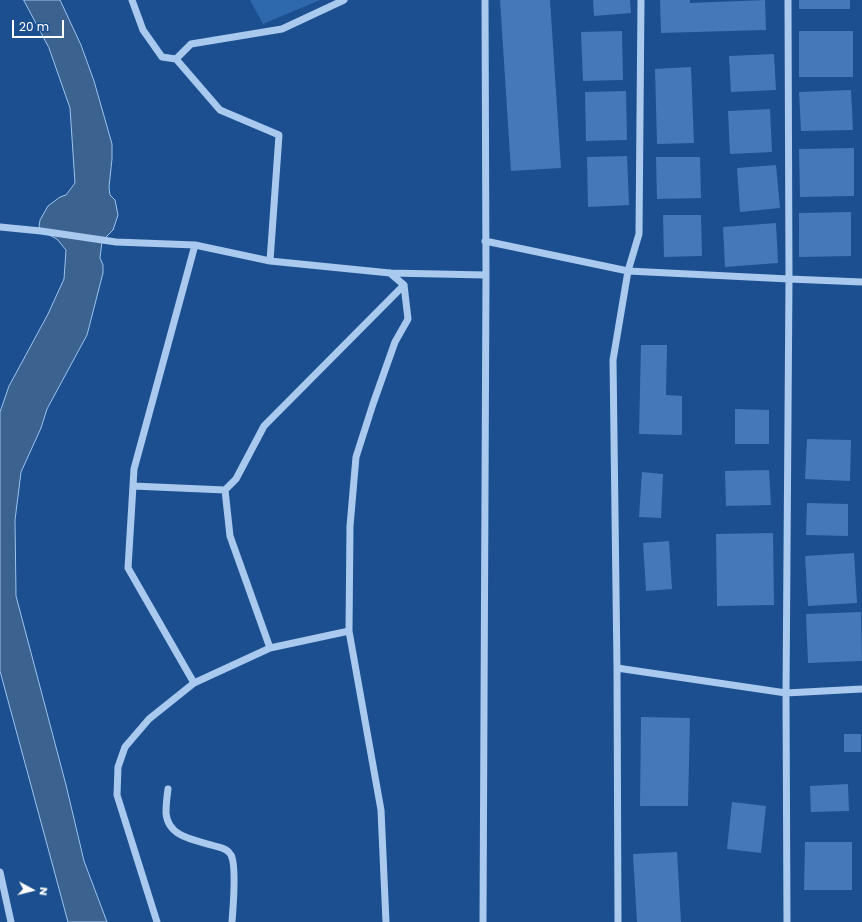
<!DOCTYPE html>
<html>
<head>
<meta charset="utf-8">
<style>
  body { margin:0 }
  #map { position:relative; width:862px; height:922px; overflow:hidden; background:#1b4f8f; font-family:Poppins,sans-serif }
  canvas { display:block }
  .north { position:absolute; left:12px; top:870px; width:40px; height:40px; -webkit-text-stroke:3px #1b4f8f; paint-order:stroke; rotate:97deg; font-size:11px; font-weight:700; line-height:16px; text-align:center; color:#fff }
  .north::after { content:''; display:block; margin:auto; width:14px; height:18px; background:#fff; clip-path:polygon(50% 0,100% 100%,50% 72%,0 100%) }
  .scale { position:absolute; left:12px; top:20px; width:52px; height:18px; box-sizing:border-box; border:2px solid #fff; border-top:0; padding-left:5px; font-size:12px; line-height:14px; white-space:nowrap; color:#fff; -webkit-text-stroke:3px #1b4f8f; paint-order:stroke }
</style>
</head>
<body>
<div id="map">
<canvas width="862" height="922"></canvas>
<div class="north">N</div>
<div class="scale">20 m</div>
</div>
<script>
const g = document.querySelector('canvas').getContext('2d');
g.lineJoin = 'round';
function fill(path, color) { g.fillStyle = color; g.fill(path, 'evenodd'); }
function stroke(path, color, width, dash) { g.strokeStyle = color; g.lineWidth = width; g.lineCap = dash ? 'butt' : 'round'; g.setLineDash(dash || []); g.stroke(path); }
fill(new Path2D(`
  M250,0H320L263,24Z`), '#2e69ad');
const water = new Path2D(`
  M24,0H60L81,45L94,81L112,144V159L109,187L110,195L115,200L118,215L113,230L102,241L100,258L103,265V273L87,335L47,409L41,428L21,472L15,520L16,596L66,785L84,861L107,922H68L0,671V412L9,386L48,314L64,279L66,250L57,239L45,233L39,227L40,220L48,206L60,197L66,195L75,183L70,108L49,48Z`);
fill(water, '#3c6290');
stroke(water, '#9cc4f0', 1);
fill(new Path2D(`
  M500,0H550L561,168L511,171Z
  M593,0H630L631,13L594,16Z
  M660,0H690V3L765,0L766,30L661,33Z
  M799,0H850V9H799Z
  M622,31L623,80L583,81L581,32Z
  M799,31H853V77H799Z
  M774,54L776,90L731,92L729,56Z
  M691,67L694,143L657,144L655,69Z
  M851,90L853,130L801,131L799,92Z
  M626,91L627,140L586,141L585,92Z
  M770,109L772,152L730,154L728,111Z
  M854,148V196L800,197L799,149Z
  M627,156L629,205L588,207L587,157Z
  M656,157H700L701,198L657,199Z
  M776,165L780,208L740,212L737,168Z
  M851,212V256L799,257V213Z
  M663,215H701L702,256L664,257Z
  M776,223L778,263L725,267L723,227Z
  M641,345H667L666,395L682,396V435L639,434Z
  M735,409L769,410V444H735Z
  M807,439L851,440L850,481L805,479Z
  M769,470L771,505L726,506L725,471Z
  M642,472L663,474L661,518L639,517Z
  M807,503L848,504V536L806,535Z
  M773,533L774,605L717,606L716,534Z
  M669,541L672,589L646,591L643,543Z
  M854,553L857,603L808,606L805,556Z
  M861,612L862,661L808,663L806,614Z
  M641,717L690,718L688,806H640Z
  M844,734H861V752H844Z
  M848,784L849,811L811,812L810,786Z
  M732,802L766,806L761,853L727,849Z
  M805,842H852V890H804Z
  M677,852L681,922H637L633,854Z`), '#4478b7');
stroke(new Path2D(`
  M132,0L143,30L162,57L176,59L220,110L279,135L270,261
  M176,59L191,44L282,29L344,0
  M0,227L41,231L116,242L195,245L270,261L390,273L486,275
  M485,241L628,271L789,279L862,282
  M133,486L225,490L236,479L264,426L404,285
  M225,490L230,536L270,648
  M617,668L786,693L862,689
  M194,683L128,568L134,469L195,245
  M168,789C167,796 166,805 166,813C168,838 196,840 215,846C221,848 228,849 231,855C237,866 233,908 232,922
  M0,872L11,922
  M157,922L117,795L118,767L125,747L149,719L194,683L270,648L349,631
  M386,922L381,810L349,631L350,526L356,457L373,404L395,342L408,319L404,285L390,273
  M483,922L486,275L485,0
  M618,922L617,668L613,360L628,271L639,234L641,0
  M787,922L786,693L789,279L788,0`), '#a9c9ee', 7);
</script>
</body>
</html>
